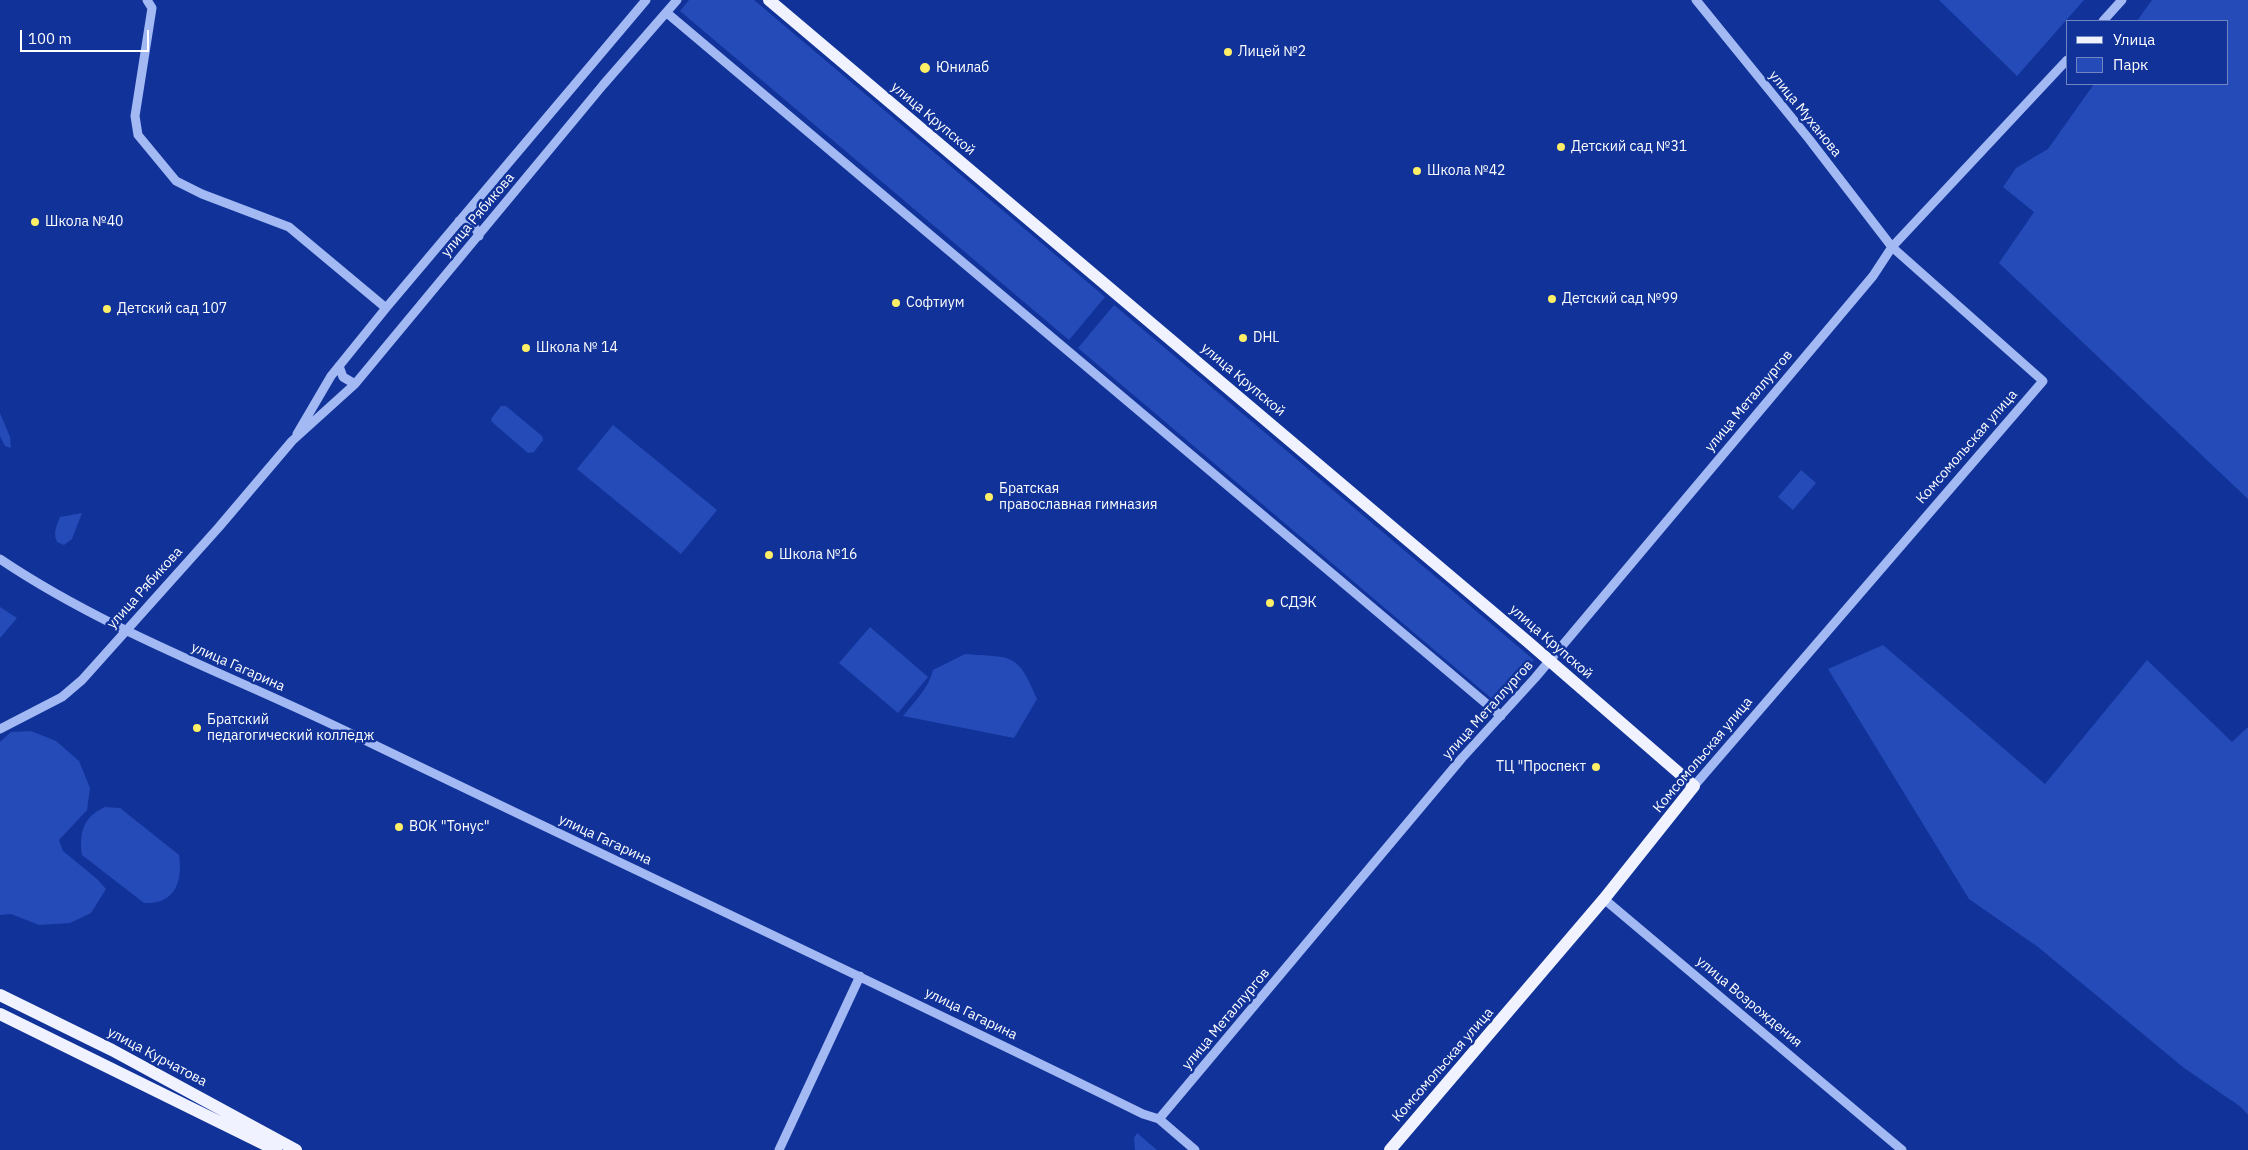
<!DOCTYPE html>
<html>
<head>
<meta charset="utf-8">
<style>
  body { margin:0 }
  #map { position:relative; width:2248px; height:1150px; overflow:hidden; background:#139; font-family:"IBM Plex Sans",sans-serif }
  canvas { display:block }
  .legend { position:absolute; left:2066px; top:20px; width:162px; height:65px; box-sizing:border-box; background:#139; border:1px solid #7085c2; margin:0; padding:6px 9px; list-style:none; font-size:15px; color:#fff }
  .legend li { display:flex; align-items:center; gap:10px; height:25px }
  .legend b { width:25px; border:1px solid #7085c2 }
  .scale { position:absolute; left:20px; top:30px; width:129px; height:22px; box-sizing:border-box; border:2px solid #fff; border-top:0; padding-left:6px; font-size:15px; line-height:18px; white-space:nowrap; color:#fff; -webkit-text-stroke:4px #139; paint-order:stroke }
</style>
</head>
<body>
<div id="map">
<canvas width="2248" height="1150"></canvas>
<ul class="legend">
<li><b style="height:6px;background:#f0f3ff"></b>Улица</li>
<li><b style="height:14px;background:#244bb8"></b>Парк</li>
</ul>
<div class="scale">100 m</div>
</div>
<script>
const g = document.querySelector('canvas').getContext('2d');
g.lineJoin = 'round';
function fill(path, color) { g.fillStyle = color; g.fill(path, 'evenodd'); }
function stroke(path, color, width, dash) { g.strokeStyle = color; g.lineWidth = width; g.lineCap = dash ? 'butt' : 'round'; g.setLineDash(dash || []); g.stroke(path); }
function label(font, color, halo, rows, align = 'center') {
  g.font = font + ' "IBM Plex Sans",sans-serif'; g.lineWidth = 5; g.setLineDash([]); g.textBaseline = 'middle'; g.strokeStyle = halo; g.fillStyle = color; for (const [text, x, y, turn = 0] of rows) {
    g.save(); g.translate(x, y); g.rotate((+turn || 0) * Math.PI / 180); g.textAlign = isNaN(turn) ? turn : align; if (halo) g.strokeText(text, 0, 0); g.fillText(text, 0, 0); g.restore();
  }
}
fill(new Path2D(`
  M689,0H754L1105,297L1069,340L680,11Z
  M1939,0H2084L2017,76Z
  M2152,0H2248V499L1999,263L2034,212L2003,187L2016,168L2048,149L2094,84H2227V21H2137Z
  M1114,305L1534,660L1497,703L1078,348Z
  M501,406H506L542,436L543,440L534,452L528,453L492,422L491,419Z
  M0,413L10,437L11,448L5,446L0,436Z
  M613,425L717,510L681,554L577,469Z
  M1801,470L1816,483L1793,510L1778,497Z
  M82,513L72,539L64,545L57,542C53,533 56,527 60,517Z
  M0,607L17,618L0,638Z
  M870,627L928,677L898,713L839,663Z
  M1883,645L2045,784L2147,660L2232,742L2248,727V1115L2241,1107L2184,1068L2038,947L1969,899L1828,669Z
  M965,654C1012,658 1017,651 1037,699L1014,738L903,716C914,702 929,688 933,670Z
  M31,731L56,741L79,761L90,788L87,810L59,840L63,851L97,879L106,889L91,913L70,923L39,925L11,914L0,915V742L11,732Z
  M105,807L120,808L179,855C183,881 175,905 144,903L82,855C79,832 83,817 105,807Z
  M1137,1133L1157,1150H1135L1134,1138Z`), '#244bb8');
stroke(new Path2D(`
  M147,0L152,8L135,116L138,135L176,181L202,194L289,227L386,308
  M667,13L1501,716
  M2103,21L2122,0
  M459,221C471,222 475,225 479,236
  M339,366L343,377L355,384
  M297,434L331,376L386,308L646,0
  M0,559C110,633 236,677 354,735C617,862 881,985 1143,1114L1159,1119L1195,1150
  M0,729L62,697L82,680L219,527L292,441L355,384L603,85L677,0
  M1694,786L2043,381L1892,247L1809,139L1696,0
  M1604,899L1902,1150
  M1159,1119L1462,758L1535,678L1873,276L1892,247L2067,60
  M779,1150L860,976`), '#a3b9f4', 9);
stroke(new Path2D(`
  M769,0L1528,642L1694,786L1604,899L1390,1150
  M0,995L112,1050L296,1150
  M0,1014L276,1150`), '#f0f3ff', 12);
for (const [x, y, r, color] of [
  [1228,52,5,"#ffef66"],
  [925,68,6,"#ffef66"],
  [1561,147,5,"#ffef66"],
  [1417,171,5,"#ffef66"],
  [35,222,5,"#ffef66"],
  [1552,299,5,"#ffef66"],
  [896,303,5,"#ffef66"],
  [107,309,5,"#ffef66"],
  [1243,338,5,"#ffef66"],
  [526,348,5,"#ffef66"],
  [989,497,5,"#ffef66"],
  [769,555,5,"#ffef66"],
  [1270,603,5,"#ffef66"],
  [197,728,5,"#ffef66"],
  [1596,767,5,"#ffef66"],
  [399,827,5,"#ffef66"]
]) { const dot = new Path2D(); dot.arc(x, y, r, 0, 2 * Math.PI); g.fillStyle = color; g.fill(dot); stroke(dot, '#139', 2); }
label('14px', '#fff', '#139', [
  ["Лицей №2",1238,52],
  ["Юнилаб",936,68],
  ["Детский сад №31",1571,147],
  ["Школа №42",1427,171],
  ["Школа №40",45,222],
  ["Детский сад №99",1562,299],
  ["Софтиум",906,303],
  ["Детский сад 107",117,309],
  ["DHL",1253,338],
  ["Школа № 14",536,348],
  ["Братская",999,489],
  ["православная гимназия",999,505],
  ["Школа №16",779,555],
  ["СДЭК",1280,603],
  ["Братский",207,720],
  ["педагогический колледж",207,736],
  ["ТЦ \"Проспект",1586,767,"right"],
  ["ВОК \"Тонус\"",409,827]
], 'left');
label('14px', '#fff', '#139', [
  ["улица Муханова",1805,114,51],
  ["улица Крупской",933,119,40],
  ["улица Рябикова",478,215,-50],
  ["улица Крупской",1243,380,40],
  ["улица Металлургов",1749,401,-50],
  ["Комсомольская улица",1967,447,-49],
  ["улица Рябикова",145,588,-48],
  ["улица Крупской",1551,642,41],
  ["улица Гагарина",238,667,24],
  ["улица Металлургов",1488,710,-48],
  ["Комсомольская улица",1703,755,-50],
  ["улица Гагарина",605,840,25],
  ["улица Возрождения",1749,1002,40],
  ["улица Гагарина",971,1014,26],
  ["улица Металлургов",1226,1019,-50],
  ["улица Курчатова",157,1057,28],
  ["Комсомольская улица",1443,1065,-49]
]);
</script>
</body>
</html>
